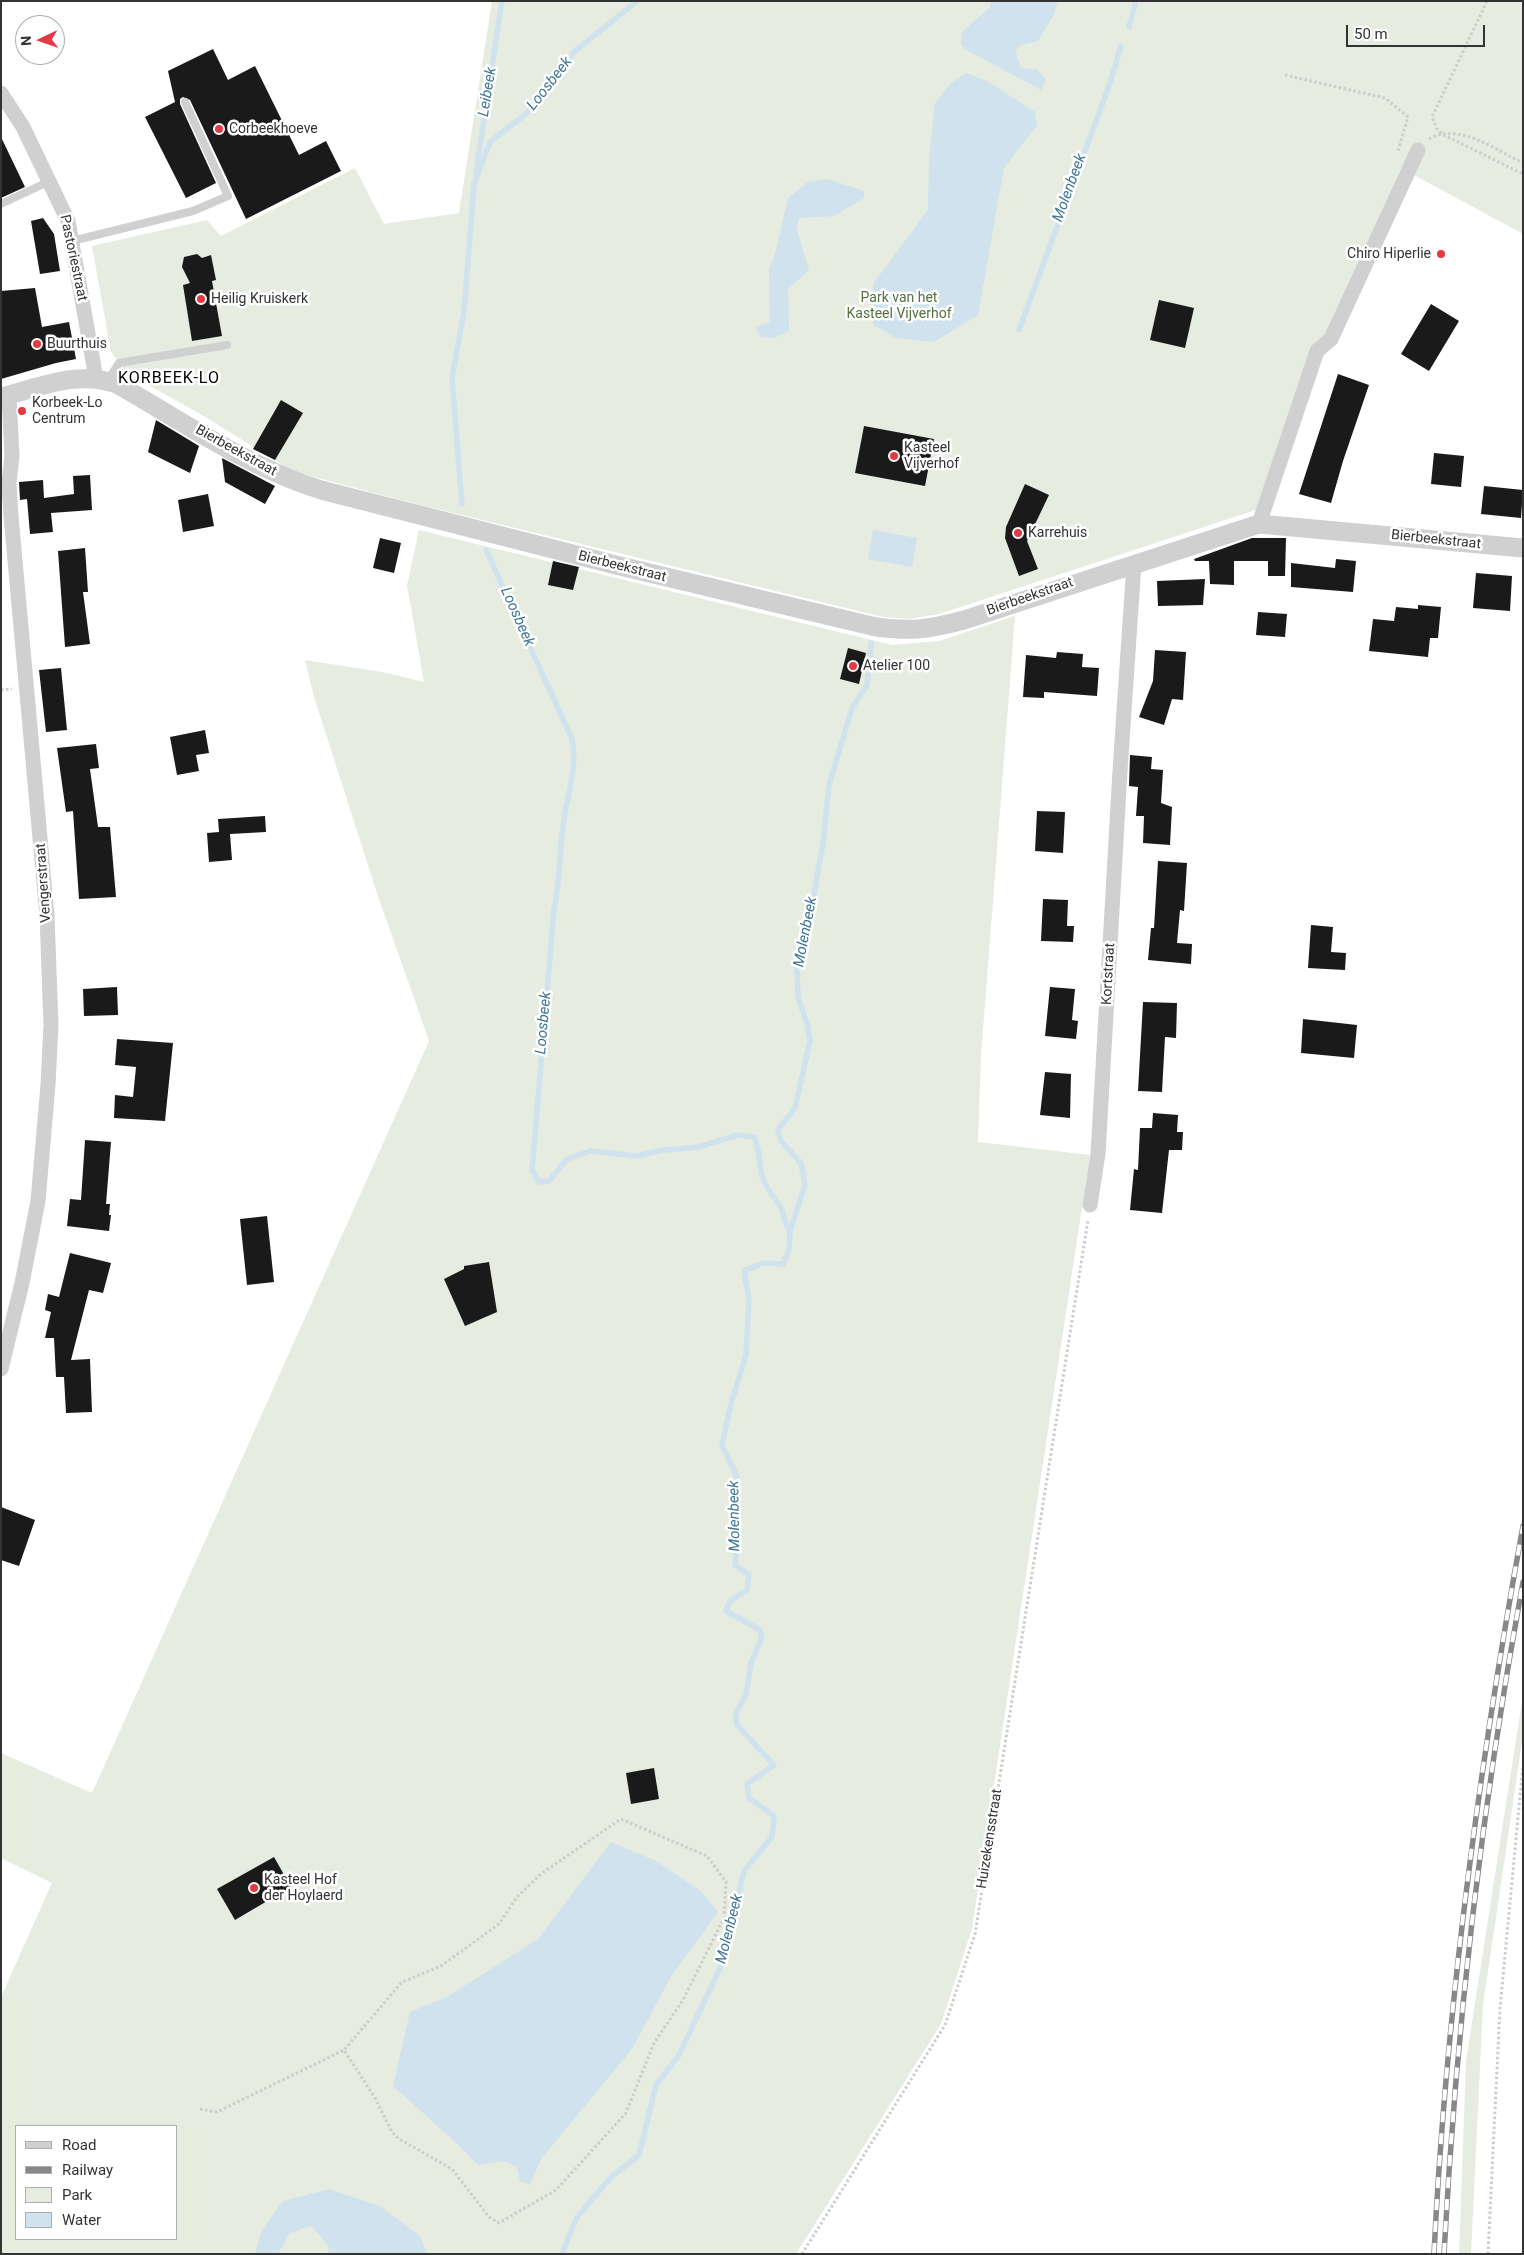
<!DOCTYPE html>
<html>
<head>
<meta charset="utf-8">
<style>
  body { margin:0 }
  #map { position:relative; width:1524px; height:2255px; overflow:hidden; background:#fff; font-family:Roboto,sans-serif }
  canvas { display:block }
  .frame { position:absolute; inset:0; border:2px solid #333; pointer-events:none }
  .legend { position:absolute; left:15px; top:2125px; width:162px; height:115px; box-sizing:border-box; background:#fff; border:1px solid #adadad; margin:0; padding:6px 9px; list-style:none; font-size:15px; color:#333 }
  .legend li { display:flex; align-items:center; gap:10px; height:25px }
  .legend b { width:25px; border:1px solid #adadad }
  .north { position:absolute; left:15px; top:15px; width:50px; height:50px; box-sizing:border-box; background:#fff; border:1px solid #adadad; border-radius:50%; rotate:267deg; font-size:14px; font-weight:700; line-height:20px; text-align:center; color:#333 }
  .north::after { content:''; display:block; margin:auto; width:18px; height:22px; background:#e63946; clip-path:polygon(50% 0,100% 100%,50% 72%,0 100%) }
  .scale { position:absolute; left:1346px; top:25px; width:139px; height:22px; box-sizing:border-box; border:2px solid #333; border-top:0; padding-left:6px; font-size:15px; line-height:18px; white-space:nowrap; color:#333; -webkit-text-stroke:4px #fff; paint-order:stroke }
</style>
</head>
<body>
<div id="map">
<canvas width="1524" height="2255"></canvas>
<div class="frame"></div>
<ul class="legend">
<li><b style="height:6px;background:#d0d0d0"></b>Road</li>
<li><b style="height:6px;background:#888"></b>Railway</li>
<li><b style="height:14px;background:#e6ecdf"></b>Park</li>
<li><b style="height:14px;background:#cfe2ee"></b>Water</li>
</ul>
<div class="north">N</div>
<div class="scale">50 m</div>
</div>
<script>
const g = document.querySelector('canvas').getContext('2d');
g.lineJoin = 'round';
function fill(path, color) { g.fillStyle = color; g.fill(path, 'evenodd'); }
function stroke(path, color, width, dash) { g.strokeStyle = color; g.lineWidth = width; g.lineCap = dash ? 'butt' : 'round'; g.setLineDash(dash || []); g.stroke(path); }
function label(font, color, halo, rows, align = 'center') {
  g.font = font + ' Roboto,sans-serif'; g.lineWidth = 5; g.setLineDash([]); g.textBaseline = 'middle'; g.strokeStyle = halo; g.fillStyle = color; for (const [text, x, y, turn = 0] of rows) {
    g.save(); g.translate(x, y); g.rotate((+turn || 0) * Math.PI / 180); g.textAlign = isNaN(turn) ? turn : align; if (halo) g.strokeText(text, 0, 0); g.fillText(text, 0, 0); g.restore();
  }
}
fill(new Path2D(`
  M492,1H1523V234L1401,168L1324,341L1259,509L939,614L909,619L883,617L416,504L292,471L202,415L127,373L111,352L92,246L207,220L221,236L355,168L384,224L459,213Z
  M419,530L892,645L939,641L1015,616L981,1056L978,1142L1090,1155L972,1929L941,2024L796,2254H1V1997L52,1883L1,1858V1753L92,1793L429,1041L378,896L314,697L305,660L382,672L424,682L407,585ZM16,2126H176V2239H16Z
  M1523,1695V1735L1483,2005L1471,2254H1459L1466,2061Z`), '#e6ecdf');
fill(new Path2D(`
  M991,1H1058L1054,14L1038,41L1021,45L1015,50L1021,68L1036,69L1046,79L1041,90L965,49L961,44L962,32L990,7Z
  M966,73L987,81L1035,112L1037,125L1004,168L978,315L934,342L896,338L873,325V284L928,210L929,158L935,103L951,83Z
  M827,179L864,191V198L834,216L799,218L797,230L809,270L788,289L789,331L774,338L761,337L756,328L770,321L769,269L775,254L788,198L808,182Z
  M873,530L917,538L912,567L868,559Z
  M611,1842L656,1861L701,1891L718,1912L672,1975L632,2049L541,2159L530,2185L520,2181L517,2167L503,2161L478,2165L454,2141L393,2086L410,2012L447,1997L538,1939Z
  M329,2189L380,2206L420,2236L427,2254H328L329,2246L311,2226L290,2233L278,2254H255L262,2230L283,2201Z`), '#cfe2ee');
stroke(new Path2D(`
  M1129,27L1136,1
  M476,172L502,1
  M1019,330L1109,86L1121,46
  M462,504L452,378L464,312L474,184L490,142L527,113L575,51L637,1
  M486,550L572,739C578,770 566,797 563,827C559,855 560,882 554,909L532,1170L539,1182L549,1181L567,1159L590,1151L636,1156L664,1150L698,1147L738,1135L754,1137C760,1150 759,1162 762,1176C766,1188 773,1196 780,1206C785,1213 782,1220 790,1231
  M562,2254L577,2217L611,2177L639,2155L656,2085L679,2055L721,1966L744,1871L772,1837L774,1816L749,1798L747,1784L774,1765L737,1725L736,1713L746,1695L751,1663L762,1637L760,1630L726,1611L730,1601L747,1590L749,1575L735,1565L738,1535L737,1477L722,1445L730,1407L746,1355L749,1299L744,1271L763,1263L783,1264L789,1250L790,1231L805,1185L801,1163L781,1141L778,1130L795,1108L810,1041L807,1024L798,997L797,967L809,922L823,843L829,785L852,708L867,685L871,643`), '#cfe2ee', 5.5);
fill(new Path2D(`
  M213,49L228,80L255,66L299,155L326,141L341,171L246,219L190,100L183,97L180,99V104L216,183L186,198L145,117L175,102L168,71Z
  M1,137L25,187L1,198Z
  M43,218L54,234L60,271L40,274L31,221Z
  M197,254L202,258L211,255L216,280L212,281L222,336L192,341L183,285L190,283L182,267L184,257Z
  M35,288L42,327L69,322L76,359L56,363L1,379V291Z
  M1159,300L1194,308L1185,348L1150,340Z
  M1431,304L1459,321L1429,371L1401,354Z
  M1338,374L1369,385L1343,461L1331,503L1299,494Z
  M281,400L303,413L275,460L253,449Z
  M156,420L199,446L190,473L148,452Z
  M864,426L934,439L925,486L855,473Z
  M1434,453L1464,456L1461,487L1431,484Z
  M222,458L275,486L265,504L225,482Z
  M90,475L92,510L51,513L53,532L30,534L27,499L20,500L19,482L43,480L44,498L74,494L73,476Z
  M1025,484L1049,495L1027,541L1038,569L1019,576L1005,538L1006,527Z
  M1484,486L1523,490L1521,518L1481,514Z
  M208,494L214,526L183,532L178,500Z
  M380,538L401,543L394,573L373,568Z
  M1252,538H1286L1285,576H1268V561H1234V585L1210,584L1209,561H1195L1194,559Z
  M85,548L88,592H83L90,644L65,647L58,551Z
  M1336,559L1356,561L1353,592L1291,587V563L1335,568Z
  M553,561L579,567L573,590L548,585Z
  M1476,573L1512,576L1510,611L1473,608Z
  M1205,579L1203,605L1158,606L1157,581Z
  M1418,605L1441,607L1438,638H1430L1428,657L1369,651L1373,619L1394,621L1396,607L1418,609Z
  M1258,612L1287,614L1285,637L1256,635Z
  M848,648L866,653L859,684L840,679Z
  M1155,650L1186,652L1183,700L1172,699L1164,725L1139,717L1153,681Z
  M1057,652L1083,654L1082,667L1099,668L1097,696L1044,692V698L1023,697L1026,655L1056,658Z
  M61,668L67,730L46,732L39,670Z
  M205,730L209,753L196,755L199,771L177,775L170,737Z
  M96,744L99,768L90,769L98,827H110L116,897L79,899L73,811L66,812L57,748Z
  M1130,755L1152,757L1151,769L1163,770L1161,803L1172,807L1170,845L1143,843L1144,816H1136L1138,787L1129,786Z
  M1037,811L1065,812L1063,853L1035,851Z
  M265,816L266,832L230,834L232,860L209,862L207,833L219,832L218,819Z
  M1158,861L1187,863L1184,911L1180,910L1177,943L1192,944L1191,964L1148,960L1151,928H1154Z
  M1043,899L1068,900L1067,926H1074L1073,942L1041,941Z
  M1311,925L1333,927L1331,952L1346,953L1345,970L1308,968Z
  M117,987L118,1015L84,1016L83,989Z
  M1050,987L1075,989L1072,1020L1078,1021L1076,1039L1045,1036Z
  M1143,1002L1177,1003L1176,1038L1165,1037L1162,1092L1138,1091Z
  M1303,1019L1357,1025L1354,1058L1301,1053Z
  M117,1039L173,1043L165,1121L114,1118L115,1095L133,1097L136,1067L115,1065Z
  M1045,1072L1071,1074L1070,1118L1040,1115Z
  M1153,1113L1178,1115L1177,1132H1183L1182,1150H1169L1162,1213L1130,1210L1134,1169L1138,1170L1140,1128H1152Z
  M85,1140L111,1142L106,1204H110L109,1215H111L109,1231L67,1226L70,1199L81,1200Z
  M267,1216L274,1282L247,1285L240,1219Z
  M70,1253L111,1263L103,1293L89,1290L71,1360L90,1359L92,1412L66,1413L64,1377H56L54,1338H45L51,1312L45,1310L48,1294L59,1297Z
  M489,1262L497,1312L465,1326L444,1279L464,1269V1266Z
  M1,1507L35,1520L19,1566L1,1560Z
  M654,1768L659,1799L631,1804L626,1773Z
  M274,1857L291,1887L235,1920L217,1889Z`), '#1a1a1a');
stroke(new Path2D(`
  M1487,1L1432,117L1437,129L1442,134L1523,174
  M1285,75L1385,98L1408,117L1398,151
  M1429,139C1459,122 1496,150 1523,163
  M1,690L12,689
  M200,2109L217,2112L344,2050L375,2098L392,2132L399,2139L452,2169L489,2217L499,2223L556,2190L626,2113L654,2043L683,2000L724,1918L726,1882L707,1856L621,1819L542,1873L517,1897L499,1924L441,1966L402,1982L344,2050
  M802,2254L945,2025L975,1934L1088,1220
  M1488,2254L1500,2008L1523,1765`), '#cdcdcd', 3, [2.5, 2.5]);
stroke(new Path2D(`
  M1,204L50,181
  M72,241L193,211L228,196L185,102
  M108,380L119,363L227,345`), '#d0d0d0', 8);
stroke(new Path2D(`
  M1,93L23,127L68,221L96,378
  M1259,524L1317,351L1331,339L1418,150
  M1090,1205L1098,1154L1120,771L1134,563
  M1,1369L22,1283L38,1201L48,1085L51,1025L47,916L11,516L9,483L12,456L9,395`), '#d0d0d0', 15);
stroke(new Path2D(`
  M1,397C41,387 76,370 117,384C183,422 248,467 321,490L616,565L876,627C913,632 929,629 964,620L1259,524L1523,548`), '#d0d0d0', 19);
const rail = new Path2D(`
  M1434,2254C1446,2009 1479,1767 1523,1526
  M1444,2254C1456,2028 1482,1804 1523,1582`);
stroke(rail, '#888', 5.5);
stroke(rail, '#fff', 4, [11]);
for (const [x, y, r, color] of [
  [219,129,5,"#e63946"],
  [1441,254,5,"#e63946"],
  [201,299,5,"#e63946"],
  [37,344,5,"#e63946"],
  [22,411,5,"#e63946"],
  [894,456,5,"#e63946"],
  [1018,533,5,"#e63946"],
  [853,666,5,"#e63946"],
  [254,1888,5,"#e63946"]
]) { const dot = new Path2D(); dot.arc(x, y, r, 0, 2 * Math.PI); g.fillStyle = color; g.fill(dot); stroke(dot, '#fff', 2); }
label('14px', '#333', '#fff', [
  ["Corbeekhoeve",229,129],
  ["Chiro Hiperlie",1431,254,"right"],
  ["Heilig Kruiskerk",211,299],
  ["Buurthuis",47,344],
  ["Korbeek-Lo",32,403],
  ["Centrum",32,419],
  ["Kasteel",904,448],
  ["Vijverhof",904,464],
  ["Karrehuis",1028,533],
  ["Atelier 100",863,666],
  ["Kasteel Hof",264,1880],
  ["der Hoylaerd",264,1896]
], 'left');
label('14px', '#333', '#fff', [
  ["Pastoriestraat",73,258,78],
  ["Bierbeekstraat",236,451,29],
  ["Bierbeekstraat",1436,540,6],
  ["Bierbeekstraat",622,567,14],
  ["Bierbeekstraat",1030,597,-19],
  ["Vengerstraat",44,883,-94],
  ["Kortstraat",1109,974,-87],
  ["Huizekensstraat",990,1839,-81]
]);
label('14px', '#56703f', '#fff', [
  ["Park van het",899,298],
  ["Kasteel Vijverhof",899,314]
]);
label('italic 15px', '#3f7597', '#fff', [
  ["Loosbeek",550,84,-52],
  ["Leibeek",488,92,-81],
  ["Molenbeek",1070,188,-70],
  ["Loosbeek",517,617,66],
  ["Molenbeek",806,932,-79],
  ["Loosbeek",544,1023,-85],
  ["Molenbeek",735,1516,-91],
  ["Molenbeek",730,1929,-76]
]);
g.letterSpacing = '1px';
label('16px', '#000', '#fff', [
  ["KORBEEK-LO",169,379]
]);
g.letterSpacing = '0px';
</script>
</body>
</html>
